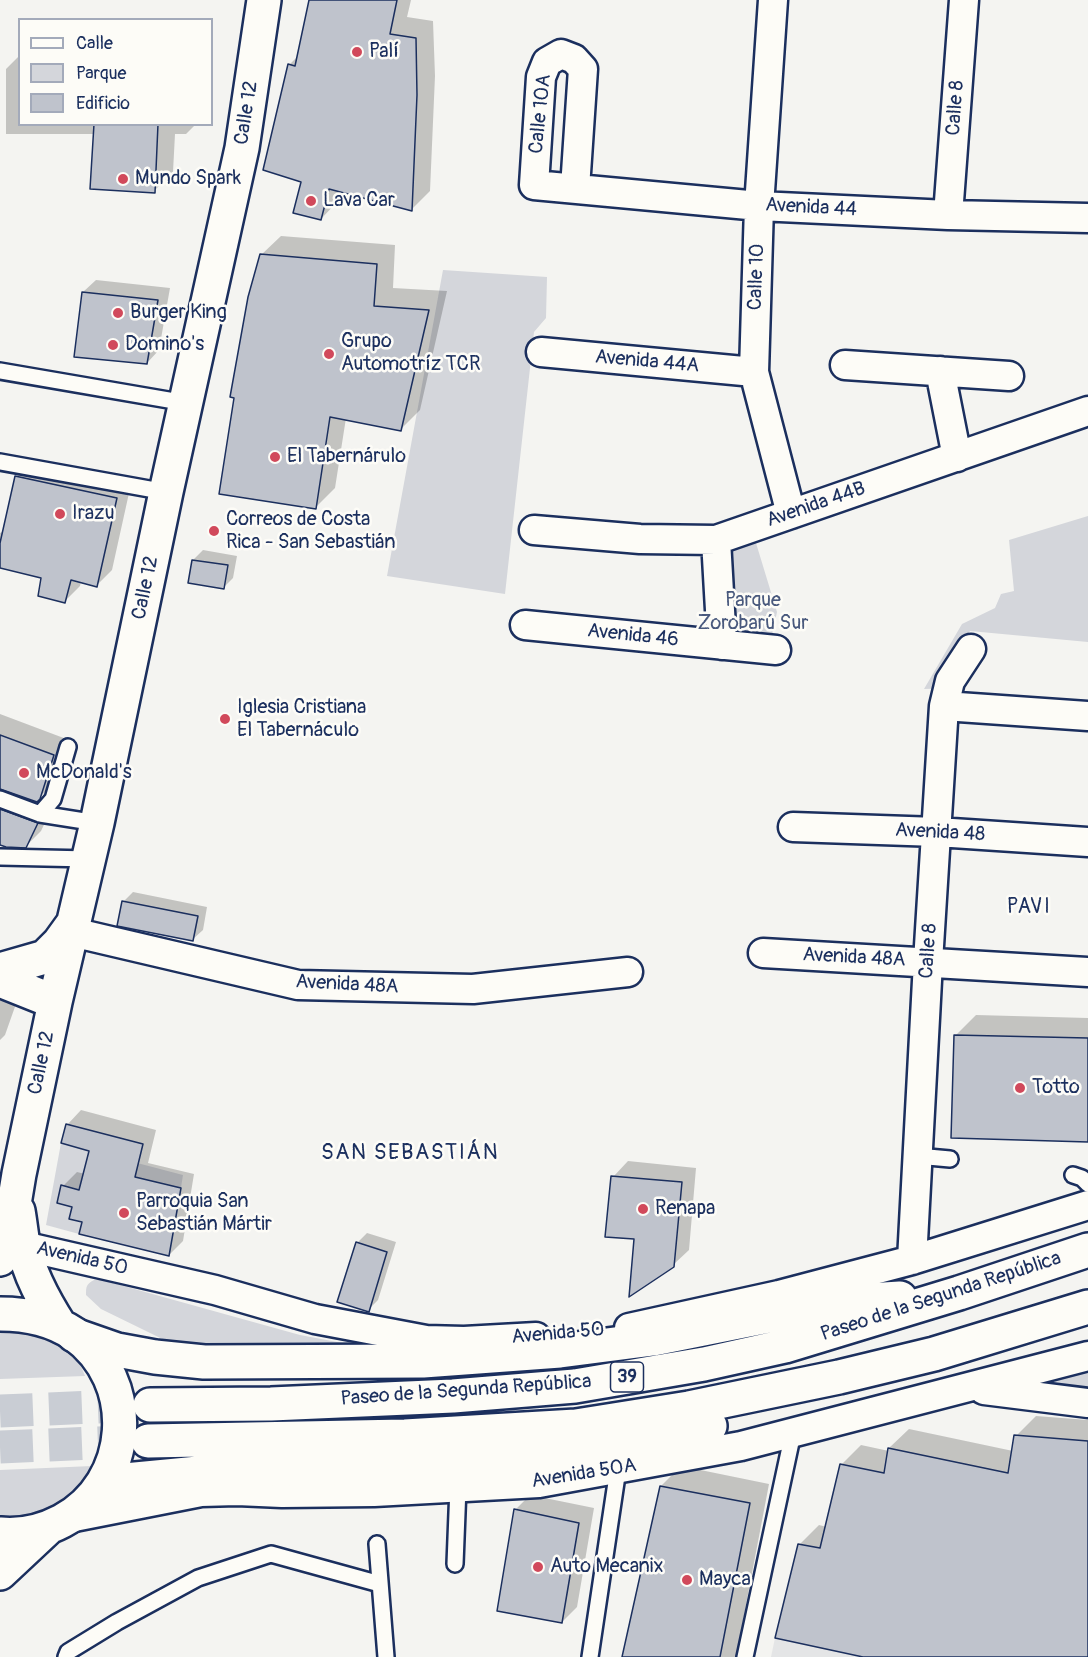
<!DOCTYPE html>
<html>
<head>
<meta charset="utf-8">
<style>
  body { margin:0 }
  #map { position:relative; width:1088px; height:1657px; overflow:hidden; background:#f4f4f1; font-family:Pangolin,sans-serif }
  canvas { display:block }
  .legend { position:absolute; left:18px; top:18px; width:195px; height:108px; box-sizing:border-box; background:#fdfcf7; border:2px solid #a3aaba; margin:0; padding:8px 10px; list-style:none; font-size:18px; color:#1b2f5e }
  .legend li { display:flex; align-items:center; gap:12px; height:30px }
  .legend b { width:30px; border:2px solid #a3aaba }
</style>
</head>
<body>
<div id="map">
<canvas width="1088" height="1657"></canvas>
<ul class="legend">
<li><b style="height:8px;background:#fdfcf7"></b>Calle</li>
<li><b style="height:16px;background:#d4d6db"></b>Parque</li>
<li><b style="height:16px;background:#bfc3cc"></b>Edificio</li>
</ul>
</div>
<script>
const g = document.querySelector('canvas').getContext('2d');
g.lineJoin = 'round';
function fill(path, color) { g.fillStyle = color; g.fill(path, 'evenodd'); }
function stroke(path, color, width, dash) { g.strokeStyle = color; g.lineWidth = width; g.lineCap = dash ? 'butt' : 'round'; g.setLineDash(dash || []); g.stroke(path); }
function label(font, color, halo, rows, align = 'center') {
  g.font = font + ' Pangolin,sans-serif'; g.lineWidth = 5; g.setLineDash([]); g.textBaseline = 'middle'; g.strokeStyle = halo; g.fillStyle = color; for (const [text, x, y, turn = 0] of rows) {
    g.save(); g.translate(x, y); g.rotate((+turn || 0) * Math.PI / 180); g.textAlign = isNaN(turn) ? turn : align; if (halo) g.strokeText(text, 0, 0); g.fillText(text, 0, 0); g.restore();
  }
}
fill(new Path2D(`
  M775,1638L863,1657H771Z`), '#e4e5e6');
fill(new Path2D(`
  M443,270L547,277L546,318L534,332L505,594L387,576Z
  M1088,516V642L970,631L955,658L954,688L924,689L962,624L995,608L1001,594L1014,591L1009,540Z
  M756,543L777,612L771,641L732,637L724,554Z
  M61,1143L183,1175L181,1188L99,1169L82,1180L79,1190L61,1185L57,1203L72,1207L69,1218L82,1222L79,1234L46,1225Z
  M94,1280H102L300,1335L369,1348L191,1353L101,1309L86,1295C86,1287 86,1284 94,1280Z
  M26,1332C57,1338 74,1345 85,1376L0,1379V1333Z
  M1088,1368V1390L1022,1381Z
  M92,1466L83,1486L69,1503L30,1522L0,1521V1470Z`), '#d4d6db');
fill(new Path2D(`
  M311,0H411L407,17L433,21L435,76L430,191L412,209L341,191L338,201L321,219L303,181L289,65L299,55Z
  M20,55V124H196L186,134H175L173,172L154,191L95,134H6V69Z
  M281,236L395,245L393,288L447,291L420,410L401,429L346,418L335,488L316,507L261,255Z
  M96,280L170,288L159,350L147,363L83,292Z
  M31,462L131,484L112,570L97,585L81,581L80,586L65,601L43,577L0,567V533L4,531L16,477Z
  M203,550L237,556L233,578L223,588L193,560Z
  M0,714L69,740L55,782L35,802L52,808L41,831L26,846L0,843Z
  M133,892L207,907L203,930L193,939L123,902Z
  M0,995L17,1001L5,1035L0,1040Z
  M976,1015L1088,1018V1141L956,1035Z
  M81,1110L156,1130L148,1163L194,1174L183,1241L169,1255L84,1221L74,1206L63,1186L77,1172L85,1174L91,1149L67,1125Z
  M628,1161L696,1168L689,1250L673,1265L636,1238L613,1177Z
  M367,1233L396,1242L378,1300L368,1310L357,1243Z
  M1036,1416L1088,1420V1657H867L799,1545L819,1525L827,1527L841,1465L861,1445L889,1451V1448L909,1429L1013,1451L1016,1436Z
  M681,1466L769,1484L736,1657H623L661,1486Z
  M530,1495L594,1508L577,1607L562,1622L515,1510Z`), '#0003');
const building = new Path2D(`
  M309,0H397L390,34L416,38L417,95L412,211L329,189L321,220L293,213L301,182L263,170L288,64L295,66Z
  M94,124H158L155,193L90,189Z
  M260,254L377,264L374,306L429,310L401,431L330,417L316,509L219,494L234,398L230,397L248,297Z
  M82,292L158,300L147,364L74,357Z
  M15,476L117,498L97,587L71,580L65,603L38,596L41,578L0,568V543Z
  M192,560L228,565L224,589L188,583Z
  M0,735L54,755L40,799L37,802L0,789Z
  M0,809L38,823L26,848L6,847L0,845Z
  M122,901L198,916L193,941L117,926Z
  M954,1035L1088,1038V1142L951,1138Z
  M66,1124L143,1144L135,1177L181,1188L169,1256L79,1234L82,1222L69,1219L72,1207L57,1203L61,1185L79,1190L89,1151L61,1143Z
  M611,1176L682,1182L674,1267L629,1297L634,1239L605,1237Z
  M356,1242L387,1252L369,1312L337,1302Z
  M1014,1435L1088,1441V1657H863L775,1638L798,1544L820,1548L840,1464L884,1473L888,1448L1008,1473Z
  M660,1486L750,1503L720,1657H622Z
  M514,1509L579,1523L562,1623L497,1611Z`);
fill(building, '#bfc3cc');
stroke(building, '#1b2f5e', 1.5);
stroke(new Path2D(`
  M0,1411L145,1405
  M0,1447L145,1441`), '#c9cdd4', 33, [33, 16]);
const lane = new Path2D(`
  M0,371L186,403
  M0,462L166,492
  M0,799L40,814L97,823
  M40,814L53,799L68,747
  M0,857L89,859
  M917,1156L950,1159
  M1073,1175L1082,1178L1088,1184
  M377,1544L386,1657
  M455,1564L458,1487
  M66,1657L68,1652L117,1622L198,1578L271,1554L380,1584
  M590,1657L618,1469
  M745,1657L793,1433`);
const street = new Path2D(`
  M773,0L759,206L754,372L791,514
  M575,188L583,69L574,59L561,54L547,62L541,77L534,185L759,206L948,215L1088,218
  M948,215L964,0
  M541,352L754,372
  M845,365L1009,376
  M940,371L957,457
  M534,530L640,539L716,540L1088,411
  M716,540L722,645
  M525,625L776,650
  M944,706L1088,716
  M793,827L937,832L1088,842
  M72,932L298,985L473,989L628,972
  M763,953L1088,972
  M23,1246L215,1290L315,1319L426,1340L464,1341L536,1337
  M912,1260L928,962L944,706L950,681L971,649
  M629,1328L779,1295L912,1260L1088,1205
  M984,1390L1088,1403
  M69,1518L201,1492L237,1491L282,1493L374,1492L539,1483L741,1446L1088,1356`);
const secondary = new Path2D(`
  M0,970L45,957L59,943L72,925
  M0,980L55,1002
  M18,1211C20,1222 21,1233 23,1244C29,1274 44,1301 60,1326
  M0,1259L14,1204L19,1174L55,1002L97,823L166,492L242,148L264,0
  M0,1314C26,1314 52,1319 74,1334C140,1381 133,1483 62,1521C43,1531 21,1536 0,1534
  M0,1573L47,1529`);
const highway = new Path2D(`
  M74,1335L117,1350L155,1357L204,1362L423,1361L560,1351L653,1339L838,1302L900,1298
  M150,1405L271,1404L453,1396L575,1386L704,1364L785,1346L959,1293L1088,1250
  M148,1441L405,1436L576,1426L689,1408L839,1377L934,1354L1088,1307
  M104,1482L230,1470L382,1467L514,1459L595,1449L710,1426`);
stroke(lane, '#1b2f5e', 20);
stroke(street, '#1b2f5e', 33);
stroke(secondary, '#1b2f5e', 38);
stroke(highway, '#1b2f5e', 38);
stroke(lane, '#fdfcf7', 15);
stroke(street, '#fdfcf7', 28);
stroke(secondary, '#fdfcf7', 33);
stroke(highway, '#fdfcf7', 33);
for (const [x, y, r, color] of [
  [357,52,6,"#d1495b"],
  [123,179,6,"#d1495b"],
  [311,201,6,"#d1495b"],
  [118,313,6,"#d1495b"],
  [113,345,6,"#d1495b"],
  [329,354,6,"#d1495b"],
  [275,457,6,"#d1495b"],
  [60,514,6,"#d1495b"],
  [214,531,6,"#d1495b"],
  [225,719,6,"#d1495b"],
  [24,773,6,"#d1495b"],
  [1020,1088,6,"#d1495b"],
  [643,1209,6,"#d1495b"],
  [124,1213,6,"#d1495b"],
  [538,1567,6,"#d1495b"],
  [687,1580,6,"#d1495b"]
]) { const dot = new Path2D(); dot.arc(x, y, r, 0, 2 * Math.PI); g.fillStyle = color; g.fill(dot); stroke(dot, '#fdfcf7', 2); }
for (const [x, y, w] of [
  [627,1377,33]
]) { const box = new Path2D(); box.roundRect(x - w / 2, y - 15, w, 30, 4.5); g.fillStyle = '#fdfcf7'; g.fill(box); stroke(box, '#1b2f5e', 1.5); }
label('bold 18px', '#1b2f5e', null, [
  ["39",627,1377]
]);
label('20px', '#1b2f5e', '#fdfcf7', [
  ["Palí",369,52],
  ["Mundo Spark",135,179],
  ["Lava Car",323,201],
  ["Burger King",130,313],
  ["Grupo",341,342],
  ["Automotríz TCR",341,365],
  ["Domino's",125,345],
  ["El Tabernárulo",287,457],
  ["Irazu",72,514],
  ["Correos de Costa",226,520],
  ["Rica - San Sebastián",226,543],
  ["Iglesia Cristiana",237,708],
  ["El Tabernáculo",237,731],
  ["McDonald's",36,773],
  ["Totto",1032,1088],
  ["Parroquia San",136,1202],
  ["Sebastián Mártir",136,1225],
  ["Renapa",655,1209],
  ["Auto Mecanix",550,1567],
  ["Mayca",699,1580]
], 'left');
label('20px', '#1b2f5e', '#fdfcf7', [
  ["Calle 8",956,108,-86],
  ["Calle 12",247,113,-81],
  ["Calle 10A",541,114,-84],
  ["Avenida 44",811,208,3],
  ["Calle 10",757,277,-88],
  ["Avenida 44A",647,362,5],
  ["Avenida 44B",816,505,-19],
  ["Calle 12",146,588,-78],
  ["Avenida 46",633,636,6],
  ["Avenida 48",940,833,3],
  ["Calle 8",929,951,-86],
  ["Avenida 48A",854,958,3],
  ["Avenida 48A",347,985,3],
  ["Calle 12",42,1063,-78],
  ["Avenida 50",82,1259,13],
  ["Paseo de la Segunda República",941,1297,-18],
  ["Avenida 50",558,1334,-5],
  ["Paseo de la Segunda República",466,1391,-4],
  ["Avenida 50A",584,1474,-9]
]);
label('20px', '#49597d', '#fdfcf7', [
  ["Parque",753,601],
  ["Zorobarú Sur",753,624]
]);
g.letterSpacing = '1.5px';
label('21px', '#1b2f5e', '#fdfcf7', [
  ["PAVI",1029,908]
]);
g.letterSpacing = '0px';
g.letterSpacing = '1.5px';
label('22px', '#1b2f5e', '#fdfcf7', [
  ["SAN SEBASTIÁN",410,1153]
]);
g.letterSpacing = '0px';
</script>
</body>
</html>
